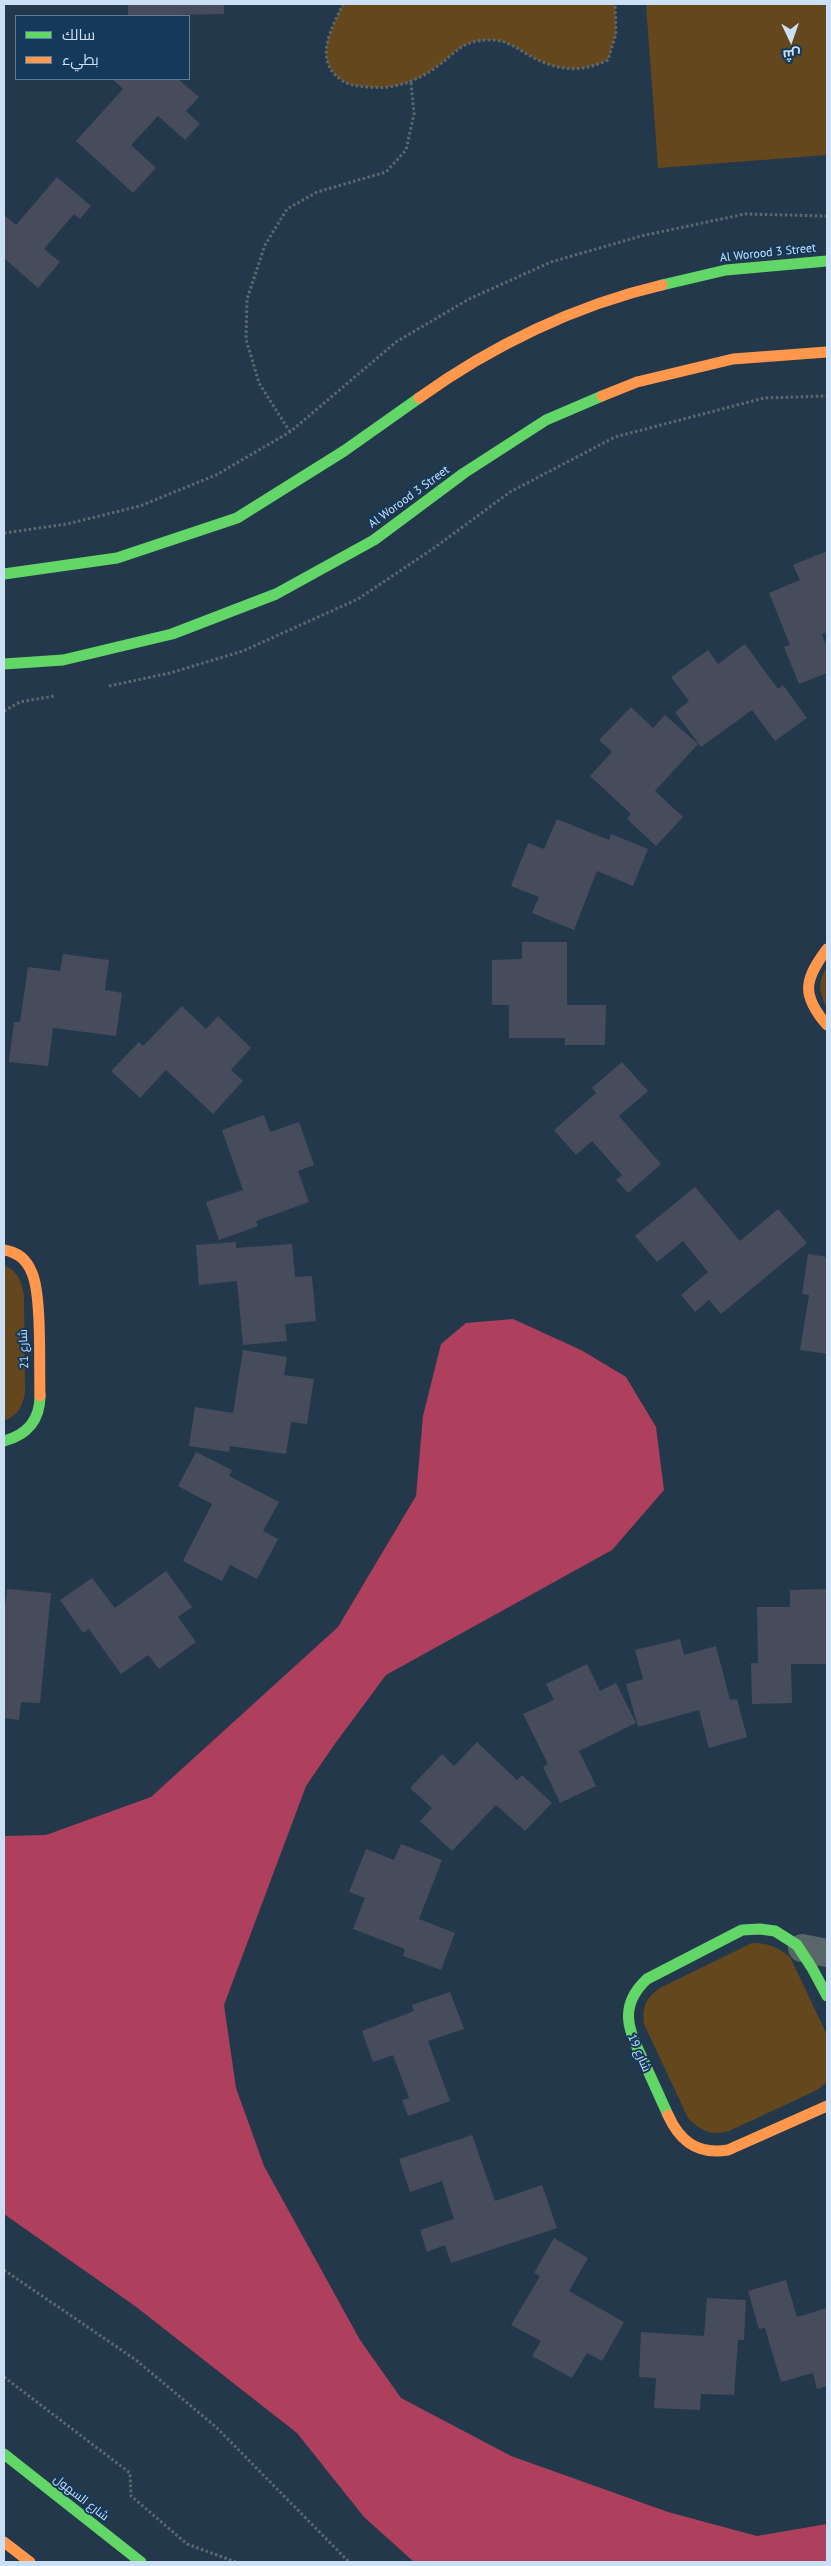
<!DOCTYPE html>
<html>
<head>
<meta charset="utf-8">
<style>
  body { margin:0 }
  #map { position:relative; width:831px; height:2566px; overflow:hidden; background:#24384b; font-family:"PT Sans",Cairo,sans-serif }
  canvas { display:block }
  .frame { position:absolute; inset:0; border:5px solid #cbe0f5; pointer-events:none }
  .legend { position:absolute; left:15px; top:15px; width:175px; height:65px; box-sizing:border-box; background:#14395b; border:1px solid #5d7c99; margin:0; padding:6px 9px; list-style:none; font-size:15px; color:#cbe0f5 }
  .legend li { display:flex; align-items:center; gap:10px; height:25px }
  .legend b { width:25px; border:1px solid #5d7c99 }
  .north { position:absolute; left:766px; top:15px; width:50px; height:50px; -webkit-text-stroke:4px #14395b; paint-order:stroke; rotate:177deg; font-size:14px; font-weight:700; line-height:20px; text-align:center; color:#cbe0f5 }
  .north::after { content:''; display:block; margin:auto; width:18px; height:22px; background:#cbe0f5; clip-path:polygon(50% 0,100% 100%,50% 72%,0 100%) }
</style>
</head>
<body>
<div id="map">
<canvas width="831" height="2566"></canvas>
<div class="frame"></div>
<ul class="legend">
<li><b style="height:6px;background:#63d668"></b>سالك</li>
<li><b style="height:6px;background:#ff974d"></b>بطيء</li>
</ul>
<div class="north">ش</div>
</div>
<script>
const g = document.querySelector('canvas').getContext('2d');
g.lineJoin = 'round';
function fill(path, color) { g.fillStyle = color; g.fill(path, 'evenodd'); }
function stroke(path, color, width, dash) { g.strokeStyle = color; g.lineWidth = width; g.lineCap = dash ? 'butt' : 'round'; g.setLineDash(dash || []); g.stroke(path); }
function label(font, color, halo, rows, align = 'center') {
  g.font = font + ' "PT Sans",Cairo,sans-serif'; g.lineWidth = 4; g.setLineDash([]); g.textBaseline = 'middle'; g.strokeStyle = halo; g.fillStyle = color; for (const [text, x, y, turn = 0] of rows) {
    g.save(); g.translate(x, y); g.rotate((+turn || 0) * Math.PI / 180); g.textAlign = isNaN(turn) ? turn : align; if (halo) g.strokeText(text, 0, 0); g.fillText(text, 0, 0); g.restore();
  }
}
fill(new Path2D(`
  M343,4H615L616,34L608,60C581,73 559,71 532,57C519,50 508,40 491,40C463,40 459,50 439,65C419,81 393,90 368,87C357,86 349,86 340,79C313,59 332,28 343,4Z
  M646,4H826L827,155L658,168Z
  M827,967V1008C819,992 817,983 827,967Z
  M4,1265C18,1272 21,1280 24,1295L25,1392C23,1406 18,1415 4,1421Z
  M752,1943C768,1943 777,1947 790,1957L827,2035V2082L817,2090L729,2131C711,2136 701,2131 688,2118L644,2024C642,2006 646,1998 660,1988Z`), '#65471e');
fill(new Path2D(`
  M513,1319L581,1350L626,1377L656,1427L664,1490L612,1550L386,1675L334,1745L306,1786L224,2005L236,2088L264,2166L360,2340L401,2398L511,2456L668,2512L757,2536L827,2524V2562H414L364,2517L297,2433L135,2306L4,2214V1836L46,1835L151,1797L338,1627L416,1496L423,1416L441,1344L466,1323Z`), '#ae405e');
fill(new Path2D(`
  M128,4H224V14L128,16Z
  M112,79H178L199,97L186,111L200,124L185,140L158,116L131,145L156,168L133,193L76,141L123,89Z
  M57,177L91,206L80,219L74,214L44,249L60,262L38,288L4,258V215L16,225Z
  M827,551V632L822,634L827,648V673L799,684L784,647L790,645L769,593L800,580L793,565Z
  M745,644L778,689L783,685L807,718L775,741L752,710L701,747L675,712L689,701L671,677L708,650L718,664Z
  M631,707L653,728L665,715L698,744L655,791L683,817L656,846L627,819L631,814L590,776L612,752L599,740Z
  M557,819L609,840L611,834L648,849L633,886L597,871L574,930L532,913L539,897L511,886L528,843L544,849Z
  M522,942H567V1005H606L605,1045H565V1038H509V1005H492V960L522,959Z
  M63,954L109,960L105,990L122,993L116,1036L53,1028L48,1066L9,1062L14,1022H20L28,967L60,971Z
  M182,1006L206,1029L218,1016L251,1048L231,1070L243,1081L213,1114L166,1070L140,1098L111,1071L139,1042L143,1046Z
  M622,1062L648,1091L619,1116L661,1164L628,1193L616,1180L622,1175L592,1141L576,1155L554,1130L596,1093L592,1088Z
  M264,1115L270,1132L299,1122L314,1165L298,1171L309,1202L256,1221L258,1226L219,1240L206,1202L243,1190L222,1130Z
  M695,1187L740,1241L778,1209L807,1243L721,1314L709,1300L695,1312L681,1295L708,1272L683,1241L657,1262L635,1236Z
  M236,1242V1248L292,1244L295,1277L312,1276L316,1321L285,1324L287,1341L243,1345L237,1281L199,1285L196,1245Z
  M808,1254L827,1257V1354L800,1350L809,1295L802,1294Z
  M243,1350L287,1357L284,1375L314,1379L307,1424L291,1422L286,1454L230,1446L229,1452L189,1446L195,1407L233,1413Z
  M196,1452L232,1470L229,1476L279,1502L263,1531L278,1539L257,1579L230,1565L222,1581L183,1561L212,1504L178,1486Z
  M166,1571L192,1607L178,1617L196,1642L159,1669L148,1655L121,1674L89,1629L83,1633L60,1600L92,1578L115,1608Z
  M7,1589L51,1593L40,1703L21,1702L19,1720L4,1718V1617Z
  M827,1589V1664H791L792,1703L752,1704L751,1663H758L757,1607H790V1590Z
  M680,1639L684,1655L716,1646L730,1700L737,1699L747,1737L709,1748L699,1710L638,1727L626,1684L643,1679L635,1650Z
  M587,1664L600,1691L616,1683L636,1723L579,1751L596,1786L560,1803L543,1767L548,1764L523,1714L554,1700L546,1684Z
  M477,1742L517,1780L522,1775L552,1803L525,1831L496,1805L452,1851L420,1821L432,1808L410,1788L442,1754L454,1766Z
  M401,1844L442,1860L419,1919L455,1933L441,1970L403,1956L405,1949L353,1929L365,1898L349,1892L366,1849L394,1860Z
  M450,1992L464,2029L428,2041L450,2101L408,2116L402,2100L409,2098L393,2055L373,2062L362,2031L414,2011L412,2005Z
  M472,2135L495,2201L542,2185L557,2228L451,2263L445,2245L427,2252L420,2230L454,2219L442,2181L410,2192L399,2159Z
  M554,2238L588,2258L569,2291L624,2322L602,2361L587,2353L572,2378L532,2356L541,2341L511,2325L540,2276L534,2273Z
  M786,2280L797,2317L827,2308V2386L817,2389L813,2373L781,2382L765,2328L759,2329L748,2291Z
  M707,2298L746,2300L744,2340H738L734,2395L701,2394L700,2410L654,2408L656,2378L639,2377L641,2332L704,2336Z`), '#464c5c');
stroke(new Path2D(`
  M343,4C332,28 313,59 340,79C349,86 357,86 368,87C393,90 419,81 439,65C459,50 463,40 491,40C508,40 519,50 532,57C559,71 581,73 608,60L616,34L615,4
  M290,432L259,383L246,339L247,299L265,245L287,209L317,192L386,172L406,150L414,114L411,82
  M4,533L67,524L140,506L216,475L290,432L396,342L469,299L551,262L641,236L745,214L827,216
  M109,686L170,673L243,651L358,599L434,548L510,492L615,437L764,398L827,396
  M4,711L20,702L54,696
  M4,2270L136,2360L216,2427L349,2562
  M4,2377L130,2473L131,2496L187,2544L236,2562`), '#5c686f', 3, [2.5, 2.5]);
stroke(new Path2D(`
  M802,1948L827,1953`), '#5a6569', 28);
stroke(new Path2D(`
  M662,285L726,270L827,261
  M4,574L117,558L237,518L344,451L419,398
  M4,664L63,660L172,634L276,594L374,540L464,473L546,420L602,396
  M4,1441C27,1435 40,1420 40,1396
  M668,2115C660,2097 652,2080 644,2062C629,2031 617,2007 647,1979L742,1930L760,1929L775,1931L797,1945L812,1968L827,1996
  M4,2454L141,2562`), '#63d668', 11);
stroke(new Path2D(`
  M602,396L637,382L733,359L827,352
  M419,398C491,346 576,305 662,285
  M827,949C804,980 801,995 827,1025
  M4,1250C18,1252 27,1260 32,1273C42,1296 39,1367 40,1396
  M668,2115C680,2142 698,2155 728,2150L827,2106
  M4,2542L30,2562`), '#ff974d', 11);
label('12px', '#cbe0f5', '#14395b', [
  ["Al Worood 3 Street",768,253,-6],
  ["Al Worood 3 Street",409,497,-36],
  ["شارع 21",24,1349,-92],
  ["شارع 19",639,2053,66],
  ["شارع السهول",81,2498,38]
]);
</script>
</body>
</html>
